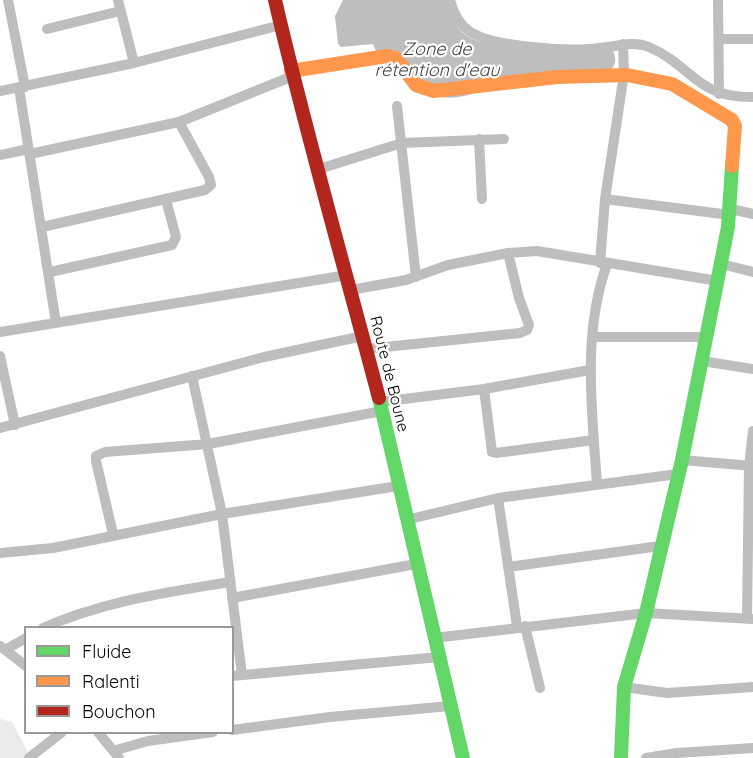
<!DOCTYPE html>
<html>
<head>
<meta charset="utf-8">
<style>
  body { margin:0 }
  #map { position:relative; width:753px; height:758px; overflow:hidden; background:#fff; font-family:Quicksand,sans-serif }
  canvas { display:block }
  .legend { position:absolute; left:24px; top:626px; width:210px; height:108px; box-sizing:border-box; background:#fff; border:2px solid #999; margin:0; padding:8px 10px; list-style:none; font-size:18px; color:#000 }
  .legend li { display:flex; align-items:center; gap:12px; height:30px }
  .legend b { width:30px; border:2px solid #999 }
</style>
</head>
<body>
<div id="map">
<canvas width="753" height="758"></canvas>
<ul class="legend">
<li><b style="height:8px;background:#63d668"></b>Fluide</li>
<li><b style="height:8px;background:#ff974d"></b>Ralenti</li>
<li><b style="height:8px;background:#b3261e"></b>Bouchon</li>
</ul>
</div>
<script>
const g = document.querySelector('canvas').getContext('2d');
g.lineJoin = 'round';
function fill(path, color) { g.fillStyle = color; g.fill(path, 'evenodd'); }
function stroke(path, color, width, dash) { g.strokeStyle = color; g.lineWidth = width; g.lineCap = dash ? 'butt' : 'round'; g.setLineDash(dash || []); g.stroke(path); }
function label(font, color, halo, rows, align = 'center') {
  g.font = font + ' Quicksand,sans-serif'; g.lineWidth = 4.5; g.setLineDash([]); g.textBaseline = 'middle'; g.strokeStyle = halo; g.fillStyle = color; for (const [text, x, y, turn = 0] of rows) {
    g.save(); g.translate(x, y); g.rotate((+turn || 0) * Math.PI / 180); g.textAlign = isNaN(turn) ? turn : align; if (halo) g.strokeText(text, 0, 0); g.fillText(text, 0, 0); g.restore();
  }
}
fill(new Path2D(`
  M0,719L12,722L28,752L27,758H0Z`), '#ebebeb');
fill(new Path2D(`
  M343,0H446C455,27 459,37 488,44L613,51C632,90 526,84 509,85C492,86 479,93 464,96C447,100 431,96 414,92L403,78L395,53H377L373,44L341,47L338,44L335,16Z`), '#bebebe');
stroke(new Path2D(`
  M8,0L25,87
  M118,0L134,63
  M450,0C453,12 458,23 469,31C491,47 571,52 599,48C616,47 632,40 649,47C693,66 696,98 753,97
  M718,0L719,94
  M47,29L120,11
  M720,39H753
  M19,88L56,323
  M0,91L134,63L281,25
  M397,106L416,277
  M479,139L482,199
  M30,154L179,122L293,76
  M0,155L29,149
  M319,169L402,143L504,139
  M605,199L730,215
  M731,209L753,214
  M42,227L205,190L211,185L209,177L179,122
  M600,263L605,199L624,74L623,44
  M721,264L753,272
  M50,272L172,245L176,237L166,200
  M351,290L406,280L448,265L508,253L537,251L718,281
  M0,332L347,275
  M593,337H707
  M366,349L520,333L527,330L529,325L519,298L508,253
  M0,356L15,425
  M702,361L753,369
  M192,376L222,514L242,675
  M484,389L492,452L496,453L594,440
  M380,402L484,389L590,370
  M0,428L264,357L363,336
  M682,460L753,466
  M597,484C592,410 582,334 607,264
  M498,498L517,626
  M406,520L498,498L678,474
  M113,534L96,461V456L105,452L208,444L382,411
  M0,553L53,548L222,514L398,486
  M508,567L660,546
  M232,598L416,564
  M747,619L749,466L753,431
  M525,626L540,688
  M43,628C103,601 165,593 229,582
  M434,638L646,613L753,619
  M0,646L26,666
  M5,650L26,638
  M232,676L439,657
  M624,687L667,693L753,687
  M232,730L330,717L450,706
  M98,732L119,758
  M113,751L148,741L213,732
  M29,758L62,732
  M646,758L677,753L753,748`), '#bebebe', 10);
stroke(new Path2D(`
  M379,398L463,758
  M621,758L624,687L646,613L682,460L728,227L732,166`), '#63d668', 14);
stroke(new Path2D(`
  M291,71L387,56L396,58L416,85L434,91L557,77L627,75L672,84L732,120L735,126L732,166`), '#ff974d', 14);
stroke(new Path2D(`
  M275,0C306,134 344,265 379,398`), '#b3261e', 14);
label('16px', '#000', '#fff', [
  ["Route de Boune",389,374,76]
]);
label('italic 18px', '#434343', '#fff', [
  ["Zone de",437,50],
  ["rétention d'eau",437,71]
]);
</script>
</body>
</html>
